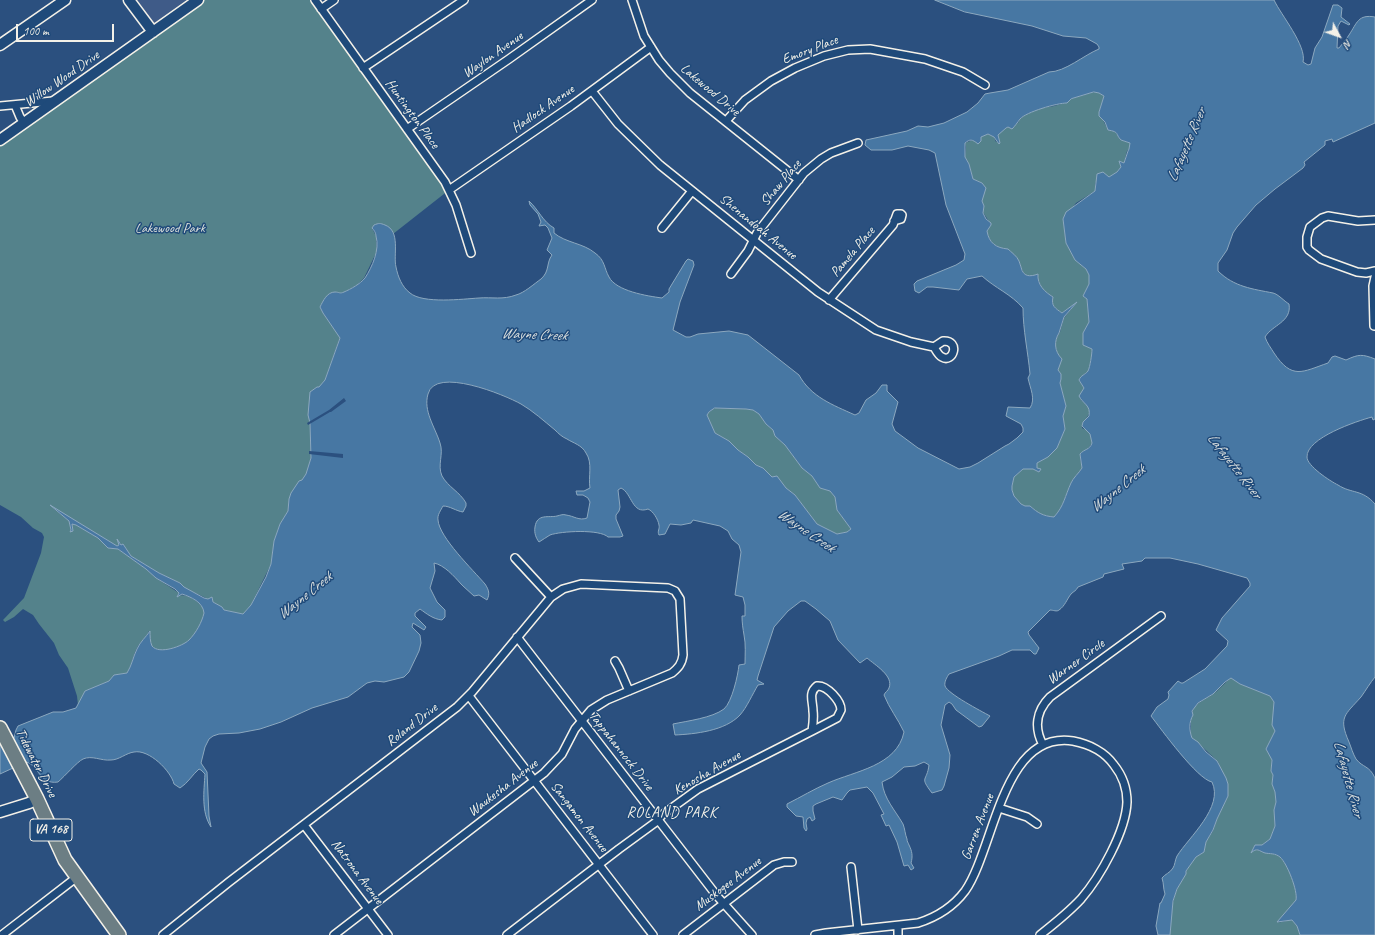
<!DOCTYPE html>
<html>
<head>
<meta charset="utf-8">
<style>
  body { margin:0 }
  #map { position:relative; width:1375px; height:935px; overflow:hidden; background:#2b507f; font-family:Caveat,sans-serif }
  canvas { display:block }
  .north { position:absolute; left:1319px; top:16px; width:40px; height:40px; -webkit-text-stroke:3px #1f4a7a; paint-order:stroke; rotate:131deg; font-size:11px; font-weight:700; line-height:16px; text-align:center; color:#f4f1e8 }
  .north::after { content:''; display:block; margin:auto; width:14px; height:18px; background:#f4f1e8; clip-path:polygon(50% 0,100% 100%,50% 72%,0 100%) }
  .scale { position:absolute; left:16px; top:24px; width:98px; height:18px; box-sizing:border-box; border:2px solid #f4f1e8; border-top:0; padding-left:5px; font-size:12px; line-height:14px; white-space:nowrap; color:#f4f1e8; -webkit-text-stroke:3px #1f4a7a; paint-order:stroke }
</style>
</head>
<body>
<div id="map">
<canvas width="1375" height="935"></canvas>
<div class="north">N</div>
<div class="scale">100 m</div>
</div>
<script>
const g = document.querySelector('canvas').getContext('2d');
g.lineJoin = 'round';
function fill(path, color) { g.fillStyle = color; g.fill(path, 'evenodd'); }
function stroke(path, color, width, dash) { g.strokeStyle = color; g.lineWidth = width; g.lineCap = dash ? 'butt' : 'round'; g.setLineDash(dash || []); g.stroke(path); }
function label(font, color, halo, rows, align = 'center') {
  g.font = font + ' Caveat,sans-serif'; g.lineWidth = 3; g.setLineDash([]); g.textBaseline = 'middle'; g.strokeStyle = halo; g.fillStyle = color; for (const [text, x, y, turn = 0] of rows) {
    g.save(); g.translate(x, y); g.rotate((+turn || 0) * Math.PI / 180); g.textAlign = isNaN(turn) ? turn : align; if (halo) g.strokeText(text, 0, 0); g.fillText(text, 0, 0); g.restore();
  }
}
fill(new Path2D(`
  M136,0H186L153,24Z`), '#3f5b88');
fill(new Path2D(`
  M198,0H316L449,190L393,234L392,231L372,228L376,236L377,251L364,278L357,285L320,307L323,313L340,337L325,380L319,388L310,423L311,458L306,475L289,499L288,511L280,524L274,541L271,564L251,605L243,614L224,610C218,602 194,593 183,587L180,583L159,573L131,556L123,544L122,545L118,541L119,545L117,546L53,508L69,521L71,530V531H73L72,524L76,525L98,538L108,548L118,549L146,569L156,578L179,593L177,596C187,593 198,601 204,609C205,619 196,635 187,642C180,647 160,655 152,646C149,643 150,636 149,631C146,638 140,642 137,648C133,655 132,665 127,673L114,675L109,681L85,691L78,705L77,696L68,668L59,655L54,643L39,624L33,615L23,609L14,617L5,622L3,620L24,598L41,553L44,537L42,533L33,528L21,517L0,505V140Z
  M1094,92L1099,93L1104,96L1099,112L1108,130C1120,132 1115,134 1121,140L1130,143L1129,149L1127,151L1124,163L1119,161L1121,167C1115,176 1107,178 1097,180L1095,184V191L1076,203L1063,219L1066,243L1075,260L1086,269L1089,275V284L1083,296L1087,299L1089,322L1083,333L1089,347L1092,349C1092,354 1090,367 1088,371C1085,375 1081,375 1079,380L1084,388L1081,400C1092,408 1092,413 1083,422L1082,428C1090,431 1091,435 1092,443L1087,450L1082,452L1080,457L1082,468C1079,473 1073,478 1071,483C1065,496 1064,506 1054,517C1043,516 1038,513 1030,506H1025L1021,504L1014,496L1012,490V486L1014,477L1023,469H1033L1039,472L1040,469L1037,468V463L1048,457L1057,448L1065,429L1063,416L1066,406L1060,383L1061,379V374L1058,370L1061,359L1057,354L1055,341L1060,332L1064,318L1075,304L1062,313C1055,308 1051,306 1053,297L1042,289L1038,279L1026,276L1023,272L1019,261L1008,249C996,248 989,243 987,231L991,225L983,212L984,206L982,201V183L973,179L969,164L965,157L966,147L965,143L988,134L994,137L996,142L999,140L998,135C1003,128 1011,126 1018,123C1024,110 1042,108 1054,106C1059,105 1062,103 1067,103L1071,99Z
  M715,408L746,409L753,410L759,414L766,424L773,430L775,436L785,445L802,468L812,476L820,488L830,491L835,497L837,510L851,529L847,532L837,534L817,524L795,495L786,488L777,477H772L763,468L756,465L748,457L738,450L729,441L715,433L707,415L709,412Z
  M1231,678L1240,684L1270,696L1274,702L1275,731L1266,749L1272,759L1271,771L1273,775L1272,784L1275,792L1276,802L1274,810L1275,826L1270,839L1262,845H1255L1252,852C1256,849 1258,850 1263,852C1269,854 1275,853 1280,857C1287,863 1298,890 1297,898C1296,904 1282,916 1278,922C1283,923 1287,920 1292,920L1297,926L1300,935H1170V933C1171,923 1171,908 1174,899C1176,889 1189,864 1196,857C1198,855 1201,854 1204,852L1206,842L1213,831L1217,819L1228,796C1225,786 1223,772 1218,762C1216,759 1196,741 1192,738C1190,732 1191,728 1191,722C1191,705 1199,703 1212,695C1219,690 1224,683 1231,678Z`), '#54828b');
const water = new Path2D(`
  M935,0H1274C1281,15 1307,46 1303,62L1308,65L1311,64L1315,48L1322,37L1333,5H1338L1342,8L1341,17L1350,24L1349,25L1341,21L1338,26L1337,48H1339C1342,44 1346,40 1349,35C1357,23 1358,14 1375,17V123L1333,142L1332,139L1325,141V145L1304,162L1305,165L1303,168L1275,189L1256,205L1237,227L1233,233L1227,250L1218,263V271C1234,287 1253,289 1273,293C1278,294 1284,301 1289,304C1292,322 1272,325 1265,337C1267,343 1271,348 1274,353C1292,380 1302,372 1328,363L1332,357L1335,356L1346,360C1359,354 1362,354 1375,359V419L1373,420L1372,417C1357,421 1306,438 1307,457C1307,466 1330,481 1338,485C1352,494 1362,489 1375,504V677C1370,683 1366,690 1361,697C1345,715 1338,717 1349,742C1351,747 1353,754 1356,759C1363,768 1369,765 1375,778V935H1300L1297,926L1292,920L1277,922L1296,900C1298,891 1287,863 1280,857C1275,853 1270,854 1265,853C1259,851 1257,847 1251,853L1255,845H1262L1270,839L1275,826L1274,810L1276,802L1275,792L1272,784L1273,775L1271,771L1272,760L1266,749L1275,731L1272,725L1274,702L1270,696L1240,684L1231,678L1225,682L1213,694L1198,703L1192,711L1193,715C1189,722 1189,730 1192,738L1198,742L1206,752L1217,761L1226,778L1228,784V796L1217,819L1213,830L1206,842L1204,852L1196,857L1186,871V874L1177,889L1173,901L1170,935H1158L1156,926L1160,903H1161L1165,894C1163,888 1164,884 1162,878C1165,874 1170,873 1173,868C1175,865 1175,860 1177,856C1189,837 1224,807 1212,782C1197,779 1161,729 1151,716L1157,707L1168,699L1169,695L1168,692L1178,681L1181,683H1183L1205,669L1227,646L1228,641L1216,630L1222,618L1250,586V583L1247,578L1198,564L1170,558H1145L1142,561L1122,564L1124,569L1104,574L1103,577L1078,587C1076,591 1074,591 1071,594C1067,599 1065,606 1059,610C1057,612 1053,610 1050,610L1028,632L1029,635L1039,648L1036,654H1034L1030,650H1012L999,656L949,674C947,677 944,682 945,686C948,694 981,711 990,716L982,726L979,727L956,710L952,704L949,702L945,705L941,725L950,755L949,768L944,786L942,790L932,793C919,776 927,782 929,765L924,762L915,766L904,767L892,777L882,782C884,799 895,810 903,824C905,829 905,834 907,839C907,842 908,842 909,845C912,851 913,856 911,863L914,868L911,870L908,865L904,866L897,842L889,825L886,826L881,815L884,814L873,793L867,787L850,790L847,793L842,800L833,797L816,804L813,806V811L815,819L812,821L810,817L807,819L806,823L807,829L806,831L804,828L803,817L796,816L787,807V804C801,797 814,789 828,783C855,771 897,766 904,732C898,719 889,708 884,695C885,692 888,691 889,688C894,676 875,665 867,658L860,663L838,640L830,621L816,609L805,601H801L788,611L774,627L758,676L757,680L764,684L758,685C752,695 747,707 740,715C725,731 695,734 675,735L673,724C687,721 712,718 724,709C732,702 738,675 739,665L745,664C745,655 746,644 744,635C743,629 742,623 742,616H745V605L743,597L735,595L741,552L739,545L732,539L728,531L720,526L693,520L691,523L681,525L670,524L665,534L659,535C657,531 660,529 659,525C658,519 653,511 648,509C632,515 632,493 621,488L618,490L620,507L619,511L616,515V519L623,536L620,537H608C600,529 561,531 550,535C546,537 543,540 539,542C536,538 534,533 535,527C537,513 549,518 557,516C561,515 563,514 566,515C574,516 579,521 587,518L590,502L588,498L583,495H577L576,491H584L590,488C588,477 593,463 586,453C582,445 573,443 567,439C562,437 558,433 555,430C544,421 533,411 521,404C505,395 435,366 428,394C423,411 435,427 440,443C444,454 437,465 442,476C448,487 460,492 466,503V506L463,512C456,511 450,506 443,506C441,510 437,515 438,520C439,537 473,570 485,584C489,590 490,594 487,600L479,595L474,596L463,586L461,584C454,576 444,565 434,563L435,571L430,588L437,602L445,610V617L442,620C433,619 427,614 420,609L415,613V616L426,627L424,630L413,623L412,627L420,635L421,643L419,651L409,672L404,677L384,682L375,681L367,683L348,697L312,708L281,722L260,729L239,733L219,734L213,736L209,739L205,747L201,763L207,772L209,816L211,827C201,812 204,791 205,774L201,770L199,769C192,775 188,783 180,788L174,784C171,771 149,749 134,752C126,753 119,760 111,760C101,761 92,755 83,759C77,762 65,776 58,782C39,785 39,765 26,762L0,774V745L7,743L14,738L16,730L18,726L53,712H63L76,708L85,691L109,681L114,675L127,673C132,665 133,657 137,649C140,642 146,637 150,631C150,635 150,642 152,646C159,655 183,646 189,640C196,633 202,622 204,613C203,602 191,597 182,594L177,597L179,593L175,589L156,578L146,569L118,549L108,548L98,538L76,525L72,524L73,531L70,532L71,530L69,521L50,505L117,546L119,545L117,539L121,545L123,544L131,556L159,573L180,583L184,587L204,598L208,599L212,597L213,602L222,607L224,610L243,614L251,605L266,577L271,564L274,541L280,524L288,511L289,499L291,493L299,481L302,480L306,474L311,458L310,423L308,415L310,392L317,387H319L325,380L340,338L323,313L320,307C323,301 327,292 335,292C339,292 340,294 344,292C351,289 360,284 365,278C372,267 380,250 376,236C376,233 374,230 372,228L374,225C379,223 380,223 385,225C401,231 393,255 396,267C398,277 402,287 410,293C423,304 463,299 479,298C492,297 503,300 516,295C524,293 534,284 541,279C550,271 546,263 552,255L547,250L552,238L548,228L545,225L539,226L541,222L538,214L530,205L529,201C538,209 543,222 554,228V233C566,243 583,243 595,253C605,260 604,268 609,277C616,291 647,296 662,298L669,292V289L686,261L688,259L693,261L694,265L680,302L673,330L686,337H690L698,334L729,331L748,335L799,375C811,397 833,405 855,415L859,413L866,400L876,393L882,385H887V391L898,402L892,424L895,431L918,448L959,469L970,467L978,463L1005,446L1009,444L1017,438L1023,432V428L1021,424L1006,416L1008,407L1030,408C1036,399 1030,388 1028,378L1030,374C1028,352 1023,330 1023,308C1011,294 995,288 982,276L967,279L959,290L933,287H927L919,293L915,291L914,284L917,281L956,265L964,260L965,254L946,205L935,153L929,150L908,146L892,150H871L865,145L866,140L907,131L918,126L928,127L944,123L967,112L978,103L985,94L990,93L1008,90L1049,72C1065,72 1084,55 1099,49V47L1097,44L1086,38L1063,36L1032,26L965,12ZM1094,92L1099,93L1104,96L1099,112V116L1105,122L1108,130C1120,132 1115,134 1121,140L1130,143L1129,149L1128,151L1124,163L1119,161L1121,167L1117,172L1109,177L1103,172L1097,174L1095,191L1066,212L1063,219L1066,243L1075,260L1086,269L1089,275V284L1083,296L1087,299L1089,322L1083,333V345L1092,349C1092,354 1090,367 1088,371C1085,375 1081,375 1079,380L1084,388L1079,396C1083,404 1091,405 1089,416L1083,422L1082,426L1090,434L1092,443C1090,450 1084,449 1080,454L1082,468C1079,473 1073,478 1071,483C1065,496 1064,506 1054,517C1043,516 1038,513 1030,506H1025L1021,504L1014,496L1012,490V486L1014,477L1023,469H1033L1039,472L1041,469L1037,468V463L1048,457L1057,448L1065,429L1063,416L1066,406L1060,383L1061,379V374L1058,370L1062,359C1054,351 1054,341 1059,333C1061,328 1062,322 1064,317C1068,312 1073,307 1077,302L1062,313C1055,308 1051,306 1053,297C1045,292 1037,285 1038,274C1030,277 1023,277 1021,267C1020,265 1020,263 1019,261C1017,256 1011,252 1008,249C996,248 989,243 987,231L991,225V223L986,219L983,213L984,206L982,201L986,188L982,183L973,179L969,164L965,157V143C970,139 972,139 978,144L981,141V137L988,134L994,137L999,144L1000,143L998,135L1006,128L1008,127L1012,129C1015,126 1017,123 1020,119C1026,112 1057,103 1067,103L1071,99ZM715,408L746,409L753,410L759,414L766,424L773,430L775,436L785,445L802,468L812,476L820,488L830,491L835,497L837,510L851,529L847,532L837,534L817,524L795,495L786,488L777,476L772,477L763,468L756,465L748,457L738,450L729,441L715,433L707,415L709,412Z`);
fill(water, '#4777a3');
stroke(water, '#8ca8bf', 1);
fill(new Path2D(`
  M344,398L346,401L331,412H330L308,425L307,423L329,410Z
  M309,451L343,454V458L309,454Z`), '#2b507f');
const street = new Path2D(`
  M315,0L445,182L456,205L471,253
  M632,0L644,36L659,60L670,73L690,93L799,180
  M321,9L334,0
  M363,68L464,0
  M592,91L618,124L660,165L818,292L876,330L911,342L934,347
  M15,105L20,117L24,123
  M0,106L53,101
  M726,121L745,100L771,81L795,68L824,56L848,50L870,49L925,59L963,72L985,85
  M407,129L509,59L592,0
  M449,190L571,106L651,47
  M1375,220L1358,221L1328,216L1322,218L1310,227L1307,237V247L1309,250L1321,259L1357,272L1366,273L1375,271
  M662,228L692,191
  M731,274L748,251L757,233L804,173L821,159L831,153L858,143
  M829,300L893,225L897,214H901L902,215L901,219L894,221
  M1374,326L1373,286L1375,277
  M943,341C961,340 953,364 942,357C938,355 936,350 934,347Z
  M515,558L551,597
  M517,637L717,896L752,935
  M615,661L619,668L629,691
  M817,686C827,685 841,701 841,710L837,718L812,731C813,724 814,718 813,711C813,701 808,693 817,686Z
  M469,696L653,935
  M1043,745C1034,728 1036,711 1050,697L1161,616
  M999,808L1027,817L1037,824
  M304,825L388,935
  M851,867L858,930
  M898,926V935
  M2,935L77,877
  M163,935L229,882L457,707L472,692L551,597L563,589L581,584L668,588L675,591L680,599L683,655C682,664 678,668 672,673L607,700L591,710L575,729L562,754L544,773L334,935
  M507,935L619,849L656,822L662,815L698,789L812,731
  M683,935L774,865L784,862H792
  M815,935L826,933L918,923C937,917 953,907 965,891C995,848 1002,730 1073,741C1089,744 1105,752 1114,765C1122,775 1127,789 1127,802C1126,831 1100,877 1081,899C1068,913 1054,924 1040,935`);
const secondary = new Path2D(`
  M129,0L153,32
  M0,45L65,0
  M0,140L198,0
  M0,812L29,803L37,799`);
const highway = new Path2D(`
  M0,728L37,799L65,860L119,935`);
stroke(street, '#f4f1e8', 10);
stroke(secondary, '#f4f1e8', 13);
stroke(highway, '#f4f1e8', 16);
stroke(street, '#1f4a7a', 7);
stroke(secondary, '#1f4a7a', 10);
stroke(highway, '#6c7e84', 13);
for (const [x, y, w] of [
  [51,830,42]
]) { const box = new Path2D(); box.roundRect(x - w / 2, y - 11, w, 22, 3); g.fillStyle = '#1f4a7a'; g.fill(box); stroke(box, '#f4f1e8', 1); }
label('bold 13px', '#f4f1e8', null, [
  ["VA 168",51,830]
]);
label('14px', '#f4f1e8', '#1f4a7a', [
  ["Emory Place",810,50,-21],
  ["Waylon Avenue",493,55,-35],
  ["Willow Wood Drive",62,79,-35],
  ["Lakewood Drive",710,90,40],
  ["Hadlock Avenue",543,109,-35],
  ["Huntington Place",412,114,54],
  ["Shaw Place",781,183,-50],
  ["Shenandoah Avenue",758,227,39],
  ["Pamela Place",853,252,-50],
  ["Warner Circle",1076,662,-36],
  ["Roland Drive",412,725,-38],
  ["Tappahannock Drive",621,751,52],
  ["Tidewater Drive",36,763,63],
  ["Kenosha Avenue",707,773,-30],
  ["Waukesha Avenue",503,788,-38],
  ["Sangamon Avenue",579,817,52],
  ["Garren Avenue",978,827,-69],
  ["Natrona Avenue",357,872,53],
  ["Muskogee Avenue",728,884,-37]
]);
label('14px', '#dce0da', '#1f4a7a', [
  ["Lakewood Park",170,228]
]);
label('italic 15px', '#dadfde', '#1f4a7a', [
  ["Lafayette River",1187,145,-67],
  ["Wayne Creek",534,335,2],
  ["Lafayette River",1234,466,52],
  ["Wayne Creek",1118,489,-39],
  ["Wayne Creek",806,531,34],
  ["Wayne Creek",305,596,-39],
  ["Lafayette River",1348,779,75]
]);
g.letterSpacing = '1px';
label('15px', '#f4f1e8', '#1f4a7a', [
  ["ROLAND PARK",672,813]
]);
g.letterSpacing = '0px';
</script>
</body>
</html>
